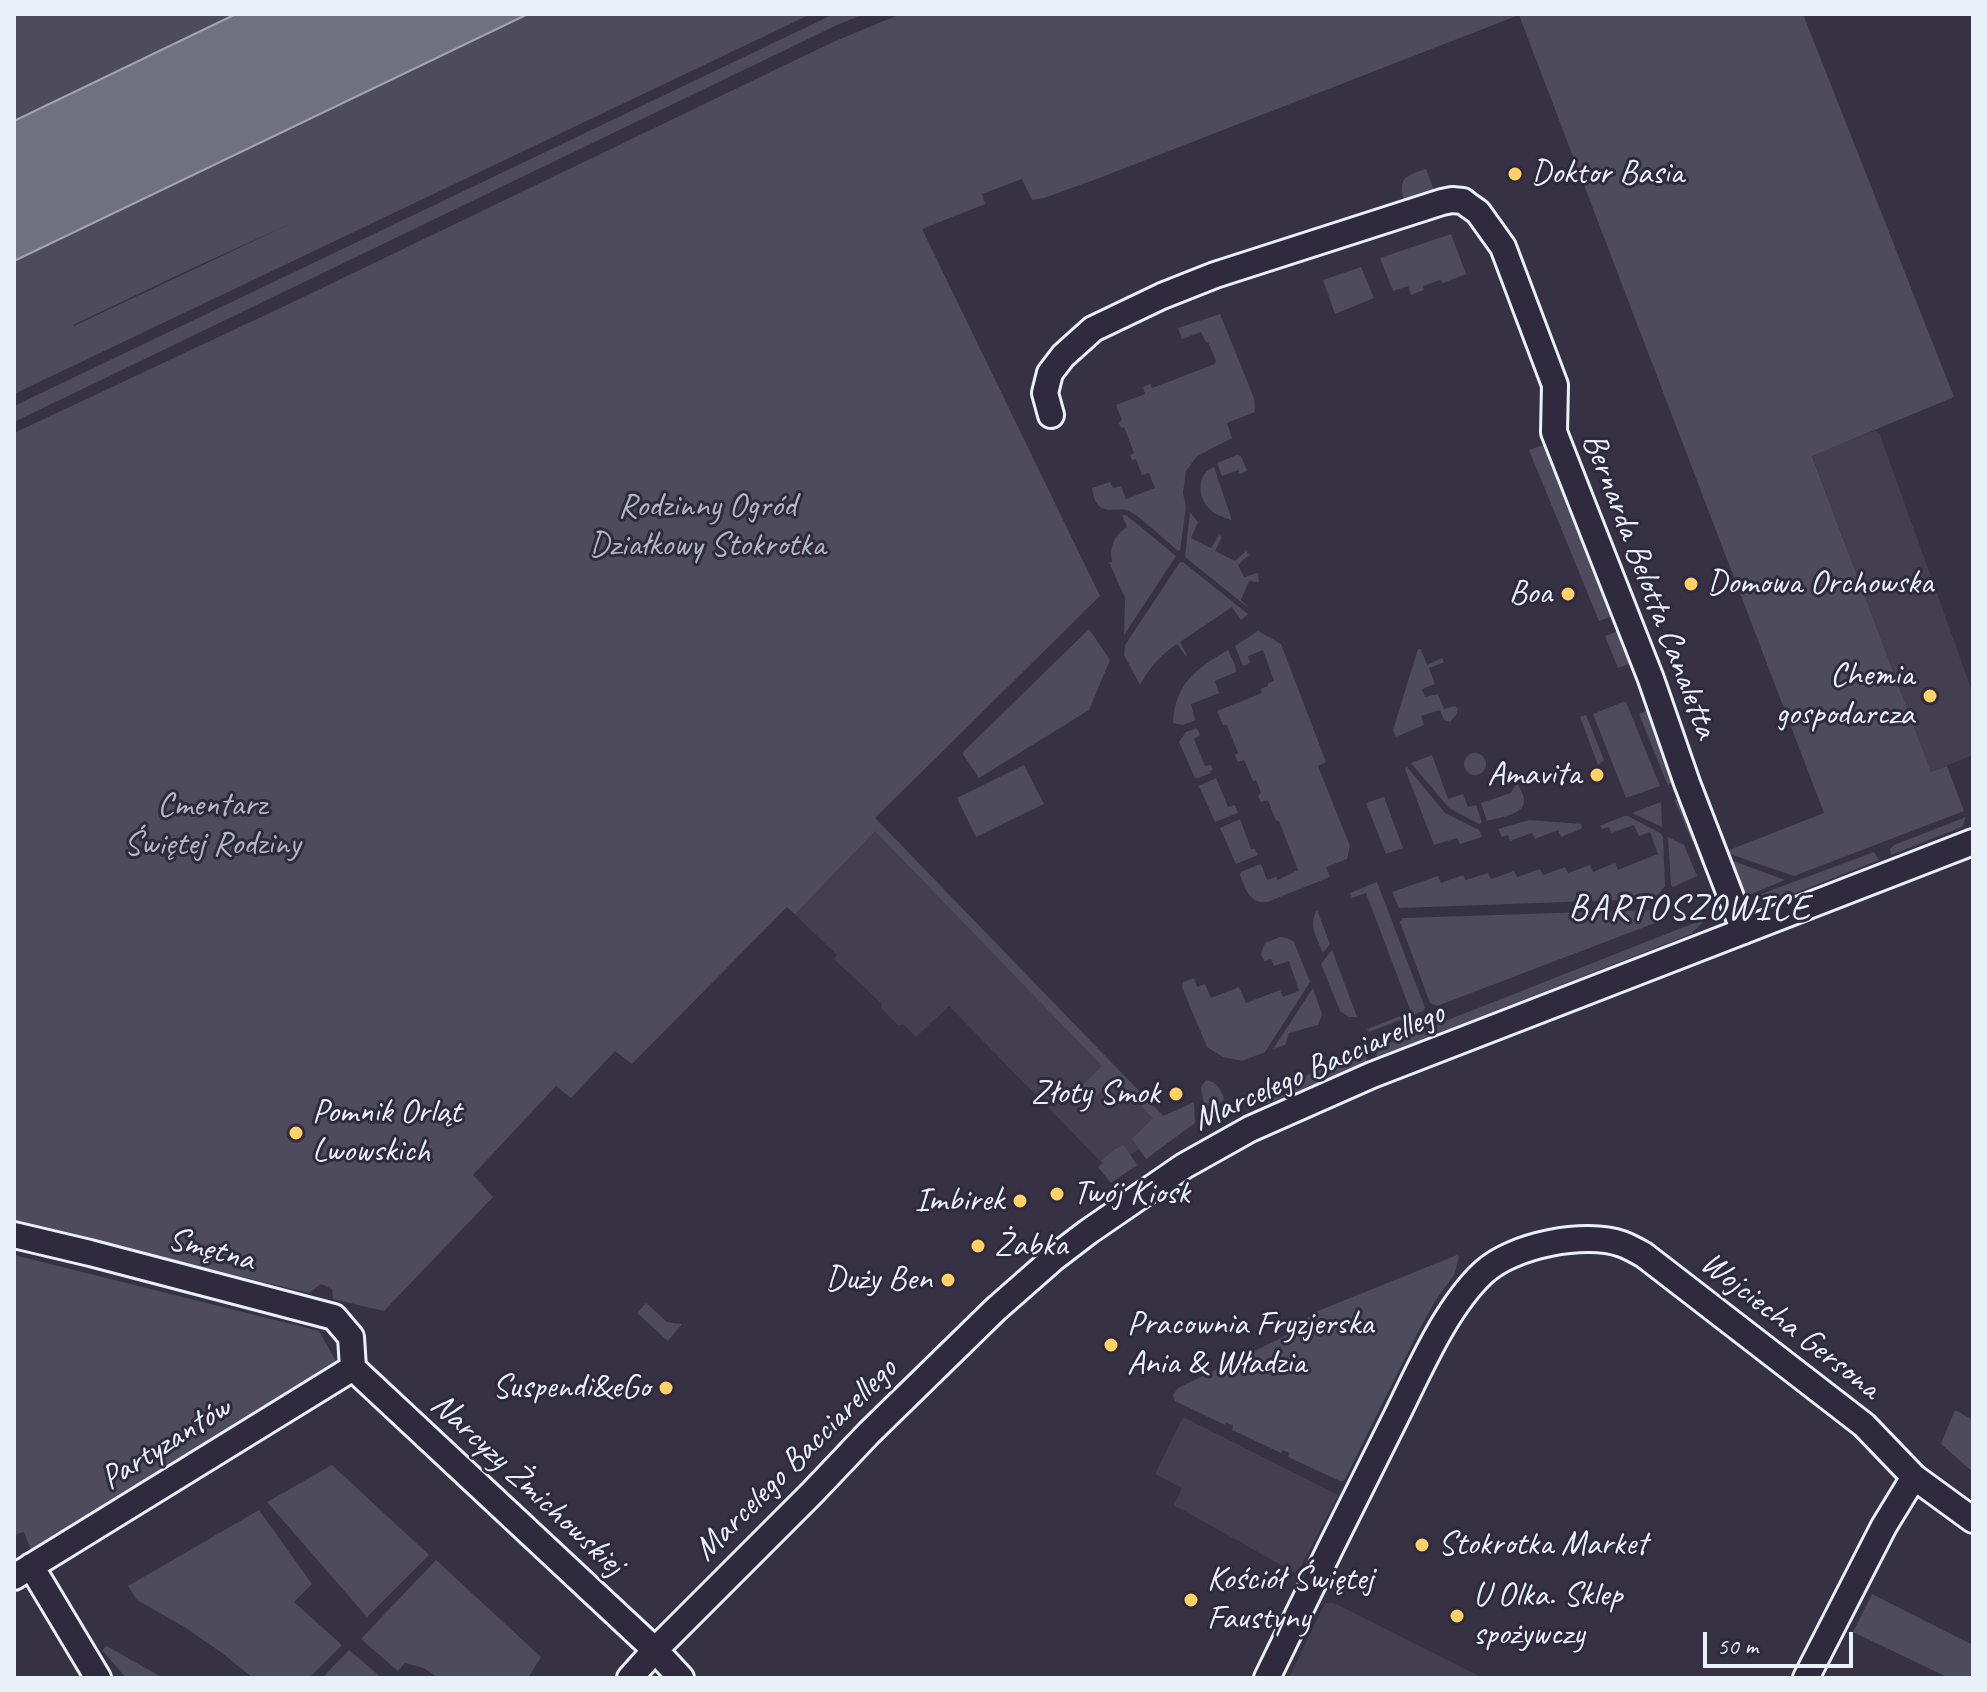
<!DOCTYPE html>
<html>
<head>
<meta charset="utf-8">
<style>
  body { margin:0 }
  #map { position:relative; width:1987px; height:1692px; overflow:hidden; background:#363244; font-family:Caveat,sans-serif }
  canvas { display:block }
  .frame { position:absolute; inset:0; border:16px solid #e8f1f8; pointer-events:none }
  .scale { position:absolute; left:1703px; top:1632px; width:150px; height:36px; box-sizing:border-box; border:4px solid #e8f1f8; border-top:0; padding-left:10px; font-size:24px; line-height:28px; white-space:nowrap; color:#e8f1f8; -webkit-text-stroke:6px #2f2a3d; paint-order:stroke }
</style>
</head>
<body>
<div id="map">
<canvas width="1987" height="1692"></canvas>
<div class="frame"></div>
<div class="scale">50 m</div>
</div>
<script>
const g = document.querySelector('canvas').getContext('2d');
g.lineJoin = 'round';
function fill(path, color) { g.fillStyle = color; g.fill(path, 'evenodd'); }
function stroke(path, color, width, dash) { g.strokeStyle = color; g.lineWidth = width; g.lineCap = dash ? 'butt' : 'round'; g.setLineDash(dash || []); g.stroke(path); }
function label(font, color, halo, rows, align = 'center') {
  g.font = font + ' Caveat,sans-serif'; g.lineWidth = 6; g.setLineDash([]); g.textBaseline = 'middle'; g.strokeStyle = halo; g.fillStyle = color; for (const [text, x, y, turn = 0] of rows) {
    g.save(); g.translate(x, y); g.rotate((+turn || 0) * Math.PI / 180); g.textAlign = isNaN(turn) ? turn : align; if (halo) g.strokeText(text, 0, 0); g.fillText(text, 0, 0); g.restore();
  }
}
fill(new Path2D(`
  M1875,431L1880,435L1973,694V755L1931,772L1812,455Z
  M875,818L1174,1127L1108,1169L949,1006L916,1037L903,1024L898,1025L882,1009L881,1003L834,959L837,955L787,907Z
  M1183,1417L1338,1495L1297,1574L1174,1505L1182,1488L1155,1474Z
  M1325,1603H1334L1483,1678H1289Z`), '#433f51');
fill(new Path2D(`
  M14,14H236L14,121Z
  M528,14H811L14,394V261ZM294,222L74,326L73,325L193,268Z
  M834,14H864L837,25L14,422V406Z
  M901,14H1803L1954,397L1812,456L1931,772L1947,766L1964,811L1794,876L1724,852L1824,813L1519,15L1102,177L1044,198L1032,200L1022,179L982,194L985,204L922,229L1100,596L875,818L1163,1116L1194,1102L1195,1123L1146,1159L1132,1139L1153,1118L1114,1079L1093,1099L1081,1087L1102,1066L875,831L795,914L787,907L632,1064L615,1051L571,1098L556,1086L473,1175L493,1197L384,1311L333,1299L332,1289L321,1284L309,1293L14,1222V433L291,303L833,42Z
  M1426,169L1435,193L1404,203C1398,178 1404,176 1426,169Z
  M1451,234L1466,274L1443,283L1440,280L1423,286L1424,290L1411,295L1408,286L1393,291L1380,258Z
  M1361,267L1374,298L1335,314L1323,280Z
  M1220,314L1254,398L1255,412L1227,423L1232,438L1197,456L1186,471L1183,493L1186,507L1180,551L1177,550C1162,538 1147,522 1131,512C1121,506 1108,514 1099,506C1094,501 1093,494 1092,488L1110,482L1113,488L1121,486L1126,499L1155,488L1149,473L1142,475L1136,459L1132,460L1130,455L1134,453L1124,427L1121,428L1119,423L1122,420L1116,405L1145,394L1143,387L1150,384L1152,388L1215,364L1216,361L1208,342H1206L1201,332L1182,339L1178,328Z
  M1543,445L1551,448L1612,612L1610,617L1599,621L1529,450Z
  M1237,455L1241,456L1247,471L1240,474L1238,470L1222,476L1217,463Z
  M1214,467L1231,517V520C1222,517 1213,514 1207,506C1197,494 1198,473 1214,467Z
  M1190,512L1198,522L1191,538L1211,548L1219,535L1222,537L1215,551L1235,561L1246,551L1249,555L1238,565L1244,577L1258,573L1259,582L1249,581L1241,600L1251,610L1185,557Z
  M1122,515H1126L1176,556L1124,635L1125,598L1109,562H1112C1109,547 1114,535 1127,527Z
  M1180,562H1183L1248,614L1241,620L1232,607L1180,642L1187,655L1186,656L1177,644C1160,655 1150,667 1140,685L1124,655L1125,645Z
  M1089,629L1110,660L1089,710L979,778L962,753Z
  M1258,631L1281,644L1326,762L1318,766L1350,846L1347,859L1326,867L1330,877L1267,902C1249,904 1246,889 1240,875L1241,872L1261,864L1267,880L1276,877L1278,880L1298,870L1279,821H1276L1268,800L1261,802L1258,796L1261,793L1256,780L1253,781L1244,760L1238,762L1235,755L1238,753L1227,725H1223L1217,711L1262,693L1261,689L1268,686V683L1274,681L1263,650L1248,656L1250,663L1243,666L1235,646Z
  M1616,632L1620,634L1629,664L1618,668L1605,636Z
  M1418,649H1421L1427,665L1442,658L1444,662L1429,668L1435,684L1422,689L1425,697L1438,694L1444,709L1455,706L1458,709L1456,715L1450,722L1444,720L1440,710L1421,716L1424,725L1396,737L1393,730Z
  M1228,650L1235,665L1236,672L1215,681L1219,693L1191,704L1195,720L1183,725L1173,723C1175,683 1196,669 1228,650Z
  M1623,702H1626L1660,786L1626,798L1593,714Z
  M1648,710L1673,777L1671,783L1668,786L1639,714Z
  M1586,715L1604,760L1598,765L1580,717Z
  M1197,728L1200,735L1194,739L1205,766L1211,765L1213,770L1210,771L1211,773L1198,778H1195L1179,742L1186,732Z
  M1464 764a11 11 0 1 1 22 0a11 11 0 1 1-22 0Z
  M1432,755L1448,799L1463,794L1468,807L1476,805L1482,823L1479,824L1449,808L1411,763Z
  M1024,765L1044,804L976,837L957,798Z
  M1407,767L1445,813L1479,830L1482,837L1460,844L1457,838L1434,845L1405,769Z
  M1216,778L1228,807L1235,805L1238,813L1215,822L1199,786Z
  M1517,782C1519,787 1525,796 1524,802C1523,815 1497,818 1487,821L1481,803L1511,793Z
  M1384,797L1403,848L1386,854L1366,803Z
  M1674,799L1682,801L1697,843L1692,841Z
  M1661,802L1662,827L1632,813Z
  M1624,816H1628L1660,833L1663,837L1665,886L1659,894L1648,899L1399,908L1392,892L1438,876L1441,883L1463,875L1466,880L1488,873L1491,879L1514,871L1517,877L1540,869L1543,875L1565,867L1568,873L1590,865L1593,872L1615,863L1618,870L1658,854L1650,832L1639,836L1634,825L1611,833L1609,827L1602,829L1600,826Z
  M1966,817L1962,827L1891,855L1890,849L1894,845Z
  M1240,819L1251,849H1255L1258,855L1236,864L1220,828Z
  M1529,820L1581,824L1582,826L1581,829L1561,837L1558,830L1535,839L1532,833L1510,841L1508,835L1502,837L1498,829Z
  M1668,837L1684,845L1697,876L1673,887L1671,885Z
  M1874,852L1879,860L1775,901L1760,900L1753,897Z
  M1725,858L1785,880L1749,895L1737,886Z
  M1377,882L1425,1008L1423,1011L1369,1032L1367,1029L1411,1012L1366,893L1352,898L1350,893Z
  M1317,910L1330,944L1323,953C1317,938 1308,925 1317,910Z
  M1651,910L1655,923L1437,1006L1430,1003L1400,922L1403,918Z
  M1707,918L1691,934L1377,1057L1374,1049Z
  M1280,937L1287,938L1294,942L1310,982L1265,1052L1242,1061L1223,1057L1207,1047L1182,987L1183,982L1194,978L1197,987L1205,984L1211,998L1239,987L1246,1003L1280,990L1283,997L1299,991L1289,961L1274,966L1271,959L1264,961L1261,954L1265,943Z
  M1332,950L1357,1017H1349L1340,1011L1321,964Z
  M1313,988L1322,1014L1318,1025L1289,1033L1285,1045L1273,1049Z
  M1364,1052L1367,1062L1263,1105L1254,1103L1248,1099Z
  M1206,1080C1217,1082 1222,1090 1224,1100L1208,1113L1205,1112L1201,1087Z
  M1124,1145L1137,1165L1111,1183L1098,1167L1103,1163L1101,1161L1115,1149Z
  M14,1255L319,1331L337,1363L31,1551L24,1532L14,1535Z
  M1457,1255L1459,1257L1454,1275L1435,1301L1417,1334L1344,1481H1340L1288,1457L1289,1453L1283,1450L1281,1453L1232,1430L1233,1425L1226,1423L1225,1425L1175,1401L1173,1395L1178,1388L1283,1337L1315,1312Z
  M646,1303L667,1322L682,1324L668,1341L637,1313Z
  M1955,1410L1973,1420V1472L1941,1444Z
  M332,1465L429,1555L367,1617L267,1502Z
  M259,1510L312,1584L294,1602L342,1645L309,1678H253L222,1653L186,1628L137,1600L128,1586Z
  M436,1560L541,1657L528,1678H438L424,1668L405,1663L398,1671L361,1639Z
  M1872,1594L1973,1645V1678H1949L1853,1632Z
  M107,1646L163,1678H126L102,1650Z
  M349,1650L382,1678H322Z`), '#4d4b5c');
const water = new Path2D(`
  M236,14H528L14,261V121Z`);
fill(water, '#70717f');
stroke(water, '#a0a4af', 2);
const minor = new Path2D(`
  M1051,415L1045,393L1050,373L1063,356L1093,329L1162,296L1215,275L1442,202L1452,200L1463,201L1468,205L1478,212L1503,247L1555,385L1554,432L1651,679L1687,783L1744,931
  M14,1235L90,1253L334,1317L351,1337L353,1368
  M353,1368L655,1650L681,1678
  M31,1566L98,1678
  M14,1577L353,1368
  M630,1678L655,1650L813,1492L869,1433L996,1309L1054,1258L1088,1232L1184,1166L1250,1129L1372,1075L1973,842
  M1267,1678C1309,1591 1352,1504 1396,1417C1419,1371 1446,1307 1484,1272C1513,1245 1585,1231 1622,1244C1630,1247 1637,1251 1644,1255L1864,1425L1914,1477L1973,1520
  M1806,1678L1884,1526L1914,1477`);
stroke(minor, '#e8f1f8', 30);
stroke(minor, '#2f2a3d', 24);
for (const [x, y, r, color] of [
  [1515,174,8,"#ffd166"],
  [1691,584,8,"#ffd166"],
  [1568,594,8,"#ffd166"],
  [1930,696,8,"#ffd166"],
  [1597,775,8,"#ffd166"],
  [1176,1094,8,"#ffd166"],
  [296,1133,8,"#ffd166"],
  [1057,1194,8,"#ffd166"],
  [1020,1201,8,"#ffd166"],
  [978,1246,8,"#ffd166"],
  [948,1280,8,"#ffd166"],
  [1111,1345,8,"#ffd166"],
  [666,1388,8,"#ffd166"],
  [1422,1545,8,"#ffd166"],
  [1191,1600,8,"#ffd166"],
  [1457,1616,8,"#ffd166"]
]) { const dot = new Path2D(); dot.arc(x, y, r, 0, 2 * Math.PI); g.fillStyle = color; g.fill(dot); stroke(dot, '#2f2a3d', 3); }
label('34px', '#e8f1f8', '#2f2a3d', [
  ["Doktor Basia",1531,174],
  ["Domowa Orchowska",1707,584],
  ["Boa",1552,594,"right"],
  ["Chemia",1914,676,"right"],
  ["gospodarcza",1914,715,"right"],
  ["Amavita",1581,775,"right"],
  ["Złoty Smok",1160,1094,"right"],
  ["Pomnik Orląt",312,1113],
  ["Lwowskich",312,1152],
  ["Twój Kiosk",1073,1194],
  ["Imbirek",1004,1201,"right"],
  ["Żabka",994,1246],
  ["Duży Ben",932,1280,"right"],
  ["Pracownia Fryzjerska",1127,1325],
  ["Ania & Władzia",1127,1364],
  ["Suspendi&eGo",650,1388,"right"],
  ["Stokrotka Market",1438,1545],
  ["Kościół Świętej",1207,1580],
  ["Faustyny",1207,1619],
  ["U Olka. Sklep",1473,1596],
  ["spożywczy",1473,1635]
], 'left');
label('34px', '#b2b7c1', '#2f2a3d', [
  ["Rodzinny Ogród",707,507],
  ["Działkowy Stokrotka",707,546],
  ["Cmentarz",212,806],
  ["Świętej Rodziny",212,845]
]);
label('34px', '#e8f1f8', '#2f2a3d', [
  ["Bernarda Belotta Canaletta",1649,586,69],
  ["Marcelego Bacciarellego",1319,1067,-24],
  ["Smętna",211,1250,15],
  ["Wojciecha Gersona",1790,1326,38],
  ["Partyzantów",166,1444,-32],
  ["Marcelego Bacciarellego",796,1460,-45],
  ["Narcyzy Żmichowskiej",527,1485,43]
]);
g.letterSpacing = '2px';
label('36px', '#e8f1f8', '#2f2a3d', [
  ["BARTOSZOWICE",1690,910]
]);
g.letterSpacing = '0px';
</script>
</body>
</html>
